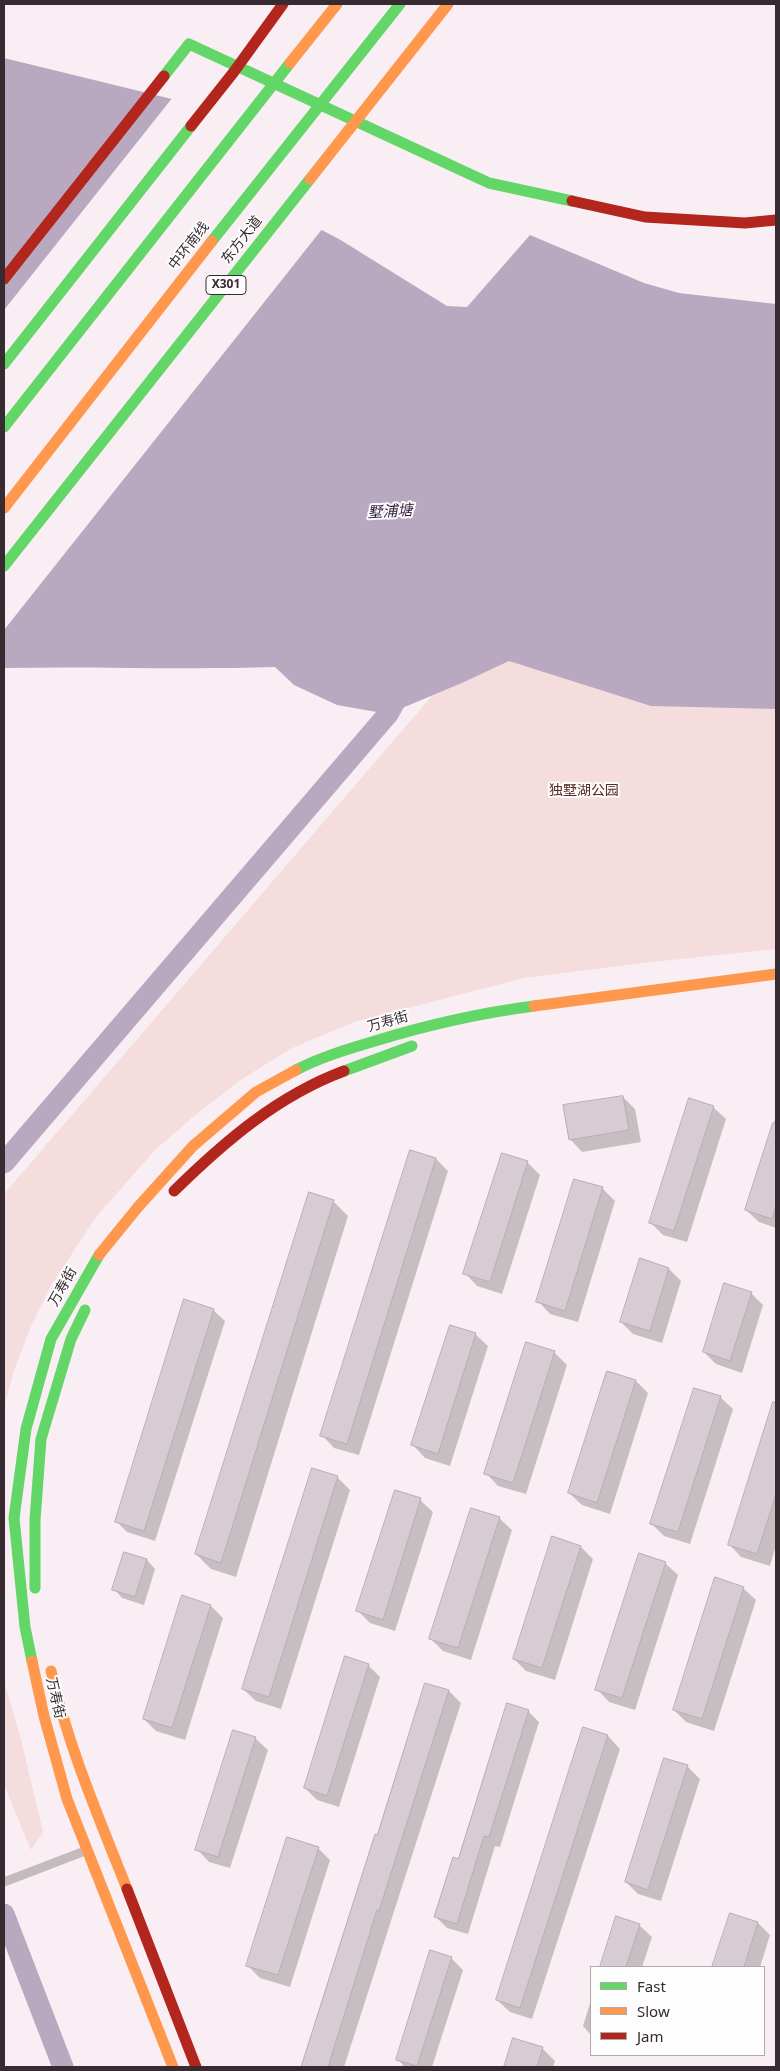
<!DOCTYPE html>
<html>
<head>
<meta charset="utf-8">
<style>
  body { margin:0 }
  #map { position:relative; width:780px; height:2071px; overflow:hidden; background:#f9eef3; font-family:"Noto Sans",sans-serif }
  canvas { display:block }
  .frame { position:absolute; inset:0; border:5px solid #372a30; pointer-events:none }
  .legend { position:absolute; left:590px; top:1966px; width:175px; height:90px; box-sizing:border-box; background:#fdfdfd; border:1px solid #aea9ab; margin:0; padding:6px 9px; list-style:none; font-size:15px; color:#372a30 }
  .legend li { display:flex; align-items:center; gap:10px; height:25px }
  .legend b { width:25px; border:1px solid #aea9ab }
</style>
</head>
<body>
<div id="map">
<canvas width="780" height="2071"></canvas>
<div class="frame"></div>
<ul class="legend">
<li><b style="height:6px;background:#63d668"></b>Fast</li>
<li><b style="height:6px;background:#ff974d"></b>Slow</li>
<li><b style="height:6px;background:#b3261e"></b>Jam</li>
</ul>
</div>
<script>
const g = document.querySelector('canvas').getContext('2d');
g.lineJoin = 'round';
function fill(path, color) { g.fillStyle = color; g.fill(path, 'evenodd'); }
function stroke(path, color, width, dash) { g.strokeStyle = color; g.lineWidth = width; g.lineCap = dash ? 'butt' : 'round'; g.setLineDash(dash || []); g.stroke(path); }
function label(font, color, halo, rows, align = 'center') {
  g.font = font + ' "Noto Sans","Noto Sans SC",sans-serif'; g.lineWidth = 4; g.setLineDash([]); g.textBaseline = 'middle'; g.strokeStyle = halo; g.fillStyle = color; for (const [text, x, y, turn = 0] of rows) {
    g.save(); g.translate(x, y); g.rotate((+turn || 0) * Math.PI / 180); g.textAlign = isNaN(turn) ? turn : align; if (halo) g.strokeText(text, 0, 0); g.fillText(text, 0, 0); g.restore();
  }
}
fill(new Path2D(`
  M776,631V949L642,963L524,978L354,1022L290,1049L239,1081L193,1117L155,1150L96,1217L52,1284L31,1326L13,1373L4,1408V1194L431,697L461,639Z
  M4,1681L21,1739L43,1832L31,1850L4,1785Z`), '#f4dddc');
fill(new Path2D(`
  M4,58L221,111L141,200L212,258L285,211L339,239L447,306L467,307L530,235L644,283L679,293L776,304V709L651,706L509,661L464,682L388,714L337,705L294,685L275,667C184,670 94,666 4,668Z`), '#b9a9c0');
fill(new Path2D(`
  M173,97L221,109L223,112L145,199L212,255L284,208L323,228L4,630V310Z`), '#f9eef3');
fill(new Path2D(`
  M623,1097L635,1109L641,1142L582,1152L570,1139Z
  M713,1107L726,1119L687,1242L663,1235L651,1223Z
  M776,1116V1228L759,1222L746,1210Z
  M436,1159L448,1171L359,1455L334,1448L322,1435Z
  M527,1162L540,1175L502,1294L477,1286L465,1273Z
  M602,1188L615,1201L578,1322L550,1314L538,1301Z
  M333,1201L348,1216L236,1577L211,1569L196,1554Z
  M669,1269L681,1281L662,1343L633,1334L621,1322Z
  M751,1293L763,1305L742,1373L716,1364L704,1352Z
  M213,1310L225,1321L155,1541L127,1532L116,1521Z
  M475,1334L488,1346L450,1466L425,1458L413,1445Z
  M554,1352L567,1365L526,1494L498,1486L486,1473Z
  M607,1372L636,1381L648,1393L610,1514L582,1505L569,1493Z
  M720,1397L733,1409L690,1544L664,1536L652,1524Z
  M770,1413L776,1415V1545L770,1566L741,1557L729,1544Z
  M337,1477L350,1490L281,1709L256,1701L243,1689Z
  M420,1500L433,1512L395,1631L370,1623L358,1611Z
  M499,1518L512,1530L471,1660L443,1651L431,1639Z
  M581,1547L593,1559L555,1680L526,1671L514,1659Z
  M125,1553L147,1560L155,1569L144,1605L122,1598L114,1589Z
  M665,1563L678,1575L635,1710L609,1702L597,1689Z
  M743,1588L756,1600L714,1731L686,1722L674,1710Z
  M211,1606L223,1618L185,1740L156,1731L144,1719Z
  M368,1665L380,1677L339,1807L317,1800L305,1788Z
  M449,1691L461,1703L344,2067H306L303,2064L377,1836Z
  M528,1711L539,1722L500,1847L495,1846L468,1934L447,1928L436,1917L459,1860Z
  M583,1729L608,1736L620,1749L532,2019L510,2012L497,2000Z
  M255,1738L268,1750L230,1868L209,1862L197,1849Z
  M687,1766L700,1779L661,1901L638,1894L626,1882Z
  M318,1848L330,1860L290,1987L260,1978L247,1965Z
  M730,1914L758,1923L770,1935L760,1967H714Z
  M617,1918L639,1925L652,1937L642,1967H602Z
  M451,1958L463,1970L432,2067H405L397,2059Z
  M591,2000V2035L583,2026Z
  M514,2039L543,2049L555,2061L553,2067H505Z`), '#0003');
stroke(new Path2D(`
  M4,1163L388,714L402,689
  M4,1914L63,2067`), '#b9a9c0', 21);
const building = new Path2D(`
  M623,1096L629,1130L569,1140L563,1105Z
  M689,1098L714,1106L674,1231L649,1223Z
  M773,1123H776V1205L772,1219L745,1210Z
  M410,1150L436,1158L347,1444L320,1436Z
  M502,1153L528,1161L490,1282L463,1274Z
  M574,1179L603,1187L565,1311L536,1302Z
  M309,1192L334,1200L221,1563L195,1554Z
  M640,1258L669,1268L650,1331L620,1322Z
  M724,1283L752,1292L730,1361L703,1352Z
  M184,1299L214,1309L144,1531L115,1522Z
  M450,1325L476,1333L438,1454L411,1445Z
  M526,1342L555,1351L513,1483L484,1474Z
  M607,1371L636,1380L597,1503L568,1493Z
  M694,1388L721,1396L678,1532L650,1524Z
  M773,1402H776V1494L757,1554L728,1545Z
  M312,1468L338,1476L269,1697L242,1689Z
  M395,1490L421,1498L383,1620L356,1611Z
  M471,1508L500,1517L458,1648L429,1639Z
  M552,1536L581,1546L542,1668L513,1659Z
  M124,1552L147,1559L135,1597L112,1590Z
  M639,1553L666,1562L622,1698L595,1690Z
  M715,1577L744,1587L702,1719L673,1710Z
  M182,1595L211,1605L172,1728L143,1719Z
  M345,1656L369,1664L327,1796L304,1788Z
  M425,1683L449,1690L379,1911L377,1910L328,2067H301L375,1834L377,1835Z
  M507,1703L529,1710L489,1837L484,1836L457,1924L434,1917L453,1857L458,1859Z
  M583,1727L608,1735L520,2008L496,2000Z
  M233,1730L256,1737L218,1857L195,1850Z
  M664,1758L688,1765L648,1890L625,1882Z
  M287,1837L319,1847L278,1975L246,1966Z
  M730,1913L758,1922L744,1967H712Z
  M616,1916L640,1924L626,1967H600Z
  M430,1950L452,1957L417,2066L396,2060Z
  M513,2038L543,2047L537,2067H504Z`);
fill(building, '#d7ccd3');
stroke(building, '#b6adb3', 1);
stroke(new Path2D(`
  M4,1882L85,1851`), '#c3bbbd', 9);
stroke(new Path2D(`
  M164,76L189,44L489,183L572,201
  M296,1070C321,1057 348,1049 375,1041C427,1025 480,1013 534,1006
  M344,1071L412,1046
  M35,1588V1520L41,1439L71,1339L85,1310
  M32,1661L25,1627L14,1518L26,1429L51,1339L99,1255`), '#63d668', 11);
stroke(new Path2D(`
  M534,1006L776,974
  M99,1255L138,1207L193,1146L256,1092L296,1070
  M32,1661L44,1716L67,1799L173,2067
  M51,1671C68,1746 99,1818 127,1889`), '#ff974d', 11);
stroke(new Path2D(`
  M572,201L645,217L745,223L776,220
  M4,279L164,76
  M174,1191C224,1142 277,1096 344,1071
  M127,1889L196,2067`), '#b3261e', 11);
stroke(new Path2D(`
  M212,241L400,4
  M4,364L191,126
  M4,427L290,63
  M4,566L310,179`), '#63d668', 11);
stroke(new Path2D(`
  M290,63L337,4
  M310,179L448,4
  M4,508L212,241`), '#ff974d', 11);
stroke(new Path2D(`
  M191,126L233,73L283,4`), '#b3261e', 11);
for (const [x, y, w] of [
  [226,285,40]
]) { const box = new Path2D(); box.roundRect(x - w / 2, y - 9.5, w, 19, 4); g.fillStyle = '#fdfdfd'; g.fill(box); stroke(box, '#372a30', 1); }
label('bold 12px', '#372a30', null, [
  ["X301",226,285]
]);
label('14px', '#372a30', '#fdfdfd', [
  ["东方大道",242,240,-52],
  ["中环南线",189,246,-52],
  ["万寿街",388,1022,-16],
  ["万寿街",63,1287,-61],
  ["万寿街",55,1698,77]
]);
label('14px', '#5c2823', '#fdfdfd', [
  ["独墅湖公园",584,791]
]);
label('italic 15px', '#391f48', '#fdfdfd', [
  ["墅浦塘",390,512,-3]
]);
</script>
</body>
</html>
